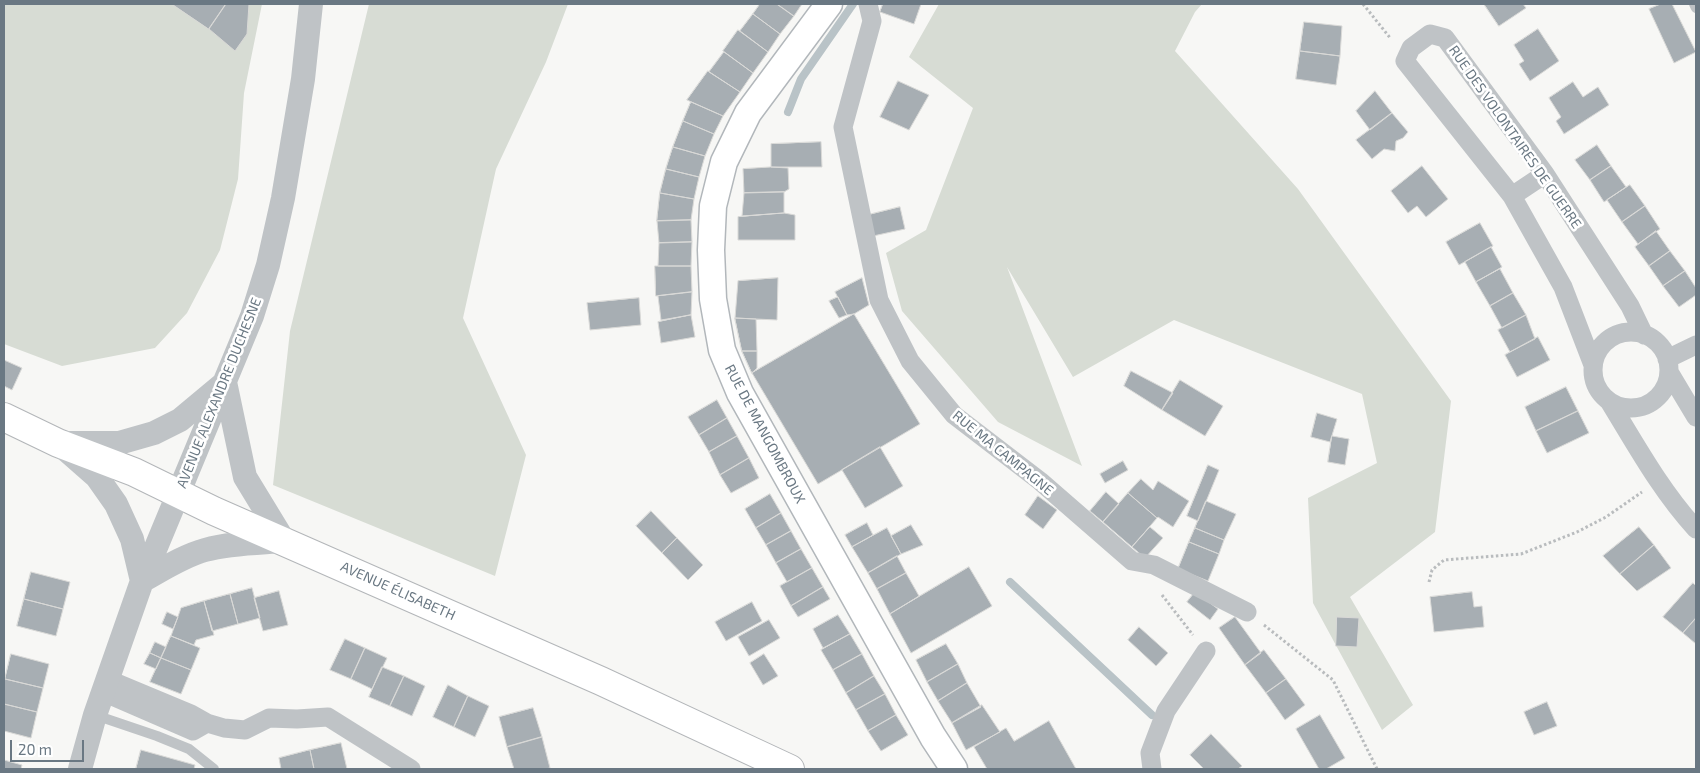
<!DOCTYPE html>
<html>
<head>
<meta charset="utf-8">
<style>
  body { margin:0 }
  #map { position:relative; width:1700px; height:773px; overflow:hidden; background:#f7f7f5; font-family:"Exo 2",sans-serif }
  canvas { display:block }
  .frame { position:absolute; inset:0; border:5px solid #6a7883; pointer-events:none }
  .scale { position:absolute; left:10px; top:740px; width:74px; height:22px; box-sizing:border-box; border:2px solid #6a7883; border-top:0; padding-left:6px; font-size:15px; line-height:18px; white-space:nowrap; color:#6a7883; -webkit-text-stroke:4px #fff; paint-order:stroke }
</style>
</head>
<body>
<div id="map">
<canvas width="1700" height="773"></canvas>
<div class="frame"></div>
<div class="scale">20 m</div>
</div>
<script>
const g = document.querySelector('canvas').getContext('2d');
g.lineJoin = 'round';
function fill(path, color) { g.fillStyle = color; g.fill(path, 'evenodd'); }
function stroke(path, color, width, dash) { g.strokeStyle = color; g.lineWidth = width; g.lineCap = dash ? 'butt' : 'round'; g.setLineDash(dash || []); g.stroke(path); }
function label(font, color, halo, rows, align = 'center') {
  g.font = font + ' "Exo 2",sans-serif'; g.lineWidth = 5; g.setLineDash([]); g.textBaseline = 'middle'; g.strokeStyle = halo; g.fillStyle = color; for (const [text, x, y, turn = 0] of rows) {
    g.save(); g.translate(x, y); g.rotate((+turn || 0) * Math.PI / 180); g.textAlign = isNaN(turn) ? turn : align; if (halo) g.strokeText(text, 0, 0); g.fillText(text, 0, 0); g.restore();
  }
}
fill(new Path2D(`
  M4,4H262L244,93L238,179L220,250L187,313L155,348L62,366L4,344Z
  M369,4H568L546,62L496,169L463,318L526,455L495,576L273,485L290,331Z
  M939,4H1202L1195,12L1175,51L1298,189L1451,401L1435,532L1350,597L1413,705L1382,730L1313,603L1308,498L1377,463L1362,394L1174,320L1073,377L1007,267L1082,466L998,422L902,311L886,253L926,230L973,108L909,57Z`), '#d7dcd4');
stroke(new Path2D(`
  M788,112L801,79L853,4
  M1010,582L1152,715`), '#b9c3c7', 8);
const building = new Path2D(`
  M172,4H226L209,29Z
  M226,4H249L247,34L235,51L209,29Z
  M760,4H777L794,16L780,34L753,14Z
  M777,4H802L794,16Z
  M883,4H921L914,24L880,12Z
  M1484,4H1523L1526,8L1499,26Z
  M1661,4H1672L1696,52L1674,63L1649,9Z
  M753,14L780,34L768,52L740,31Z
  M1304,22L1342,26L1340,56L1300,51Z
  M1538,29L1559,61L1530,81L1519,64L1524,61L1514,45Z
  M738,30L768,52L753,73L723,51Z
  M1300,51L1340,56L1336,85L1296,79Z
  M724,52L753,73L740,92L709,72Z
  M708,71L740,92L723,116L687,100Z
  M898,81L929,95L909,130L880,117Z
  M1573,82L1583,97L1598,87L1609,105L1564,134L1556,121L1561,117L1549,98Z
  M1375,91L1392,113L1370,130L1356,111Z
  M691,102L723,116L714,134L683,121Z
  M1392,113L1408,132L1403,138L1396,141L1395,151L1384,149L1372,159L1356,140Z
  M683,121L714,134L705,156L673,147Z
  M821,142L822,167H771V144Z
  M1597,145L1611,166L1590,180L1575,160Z
  M673,147L705,156L699,177L666,169Z
  M1422,166L1448,199L1426,217L1417,206L1408,213L1391,191Z
  M1611,166L1626,187L1604,202L1590,180Z
  M771,167L788,168L789,189L784,192L744,193L743,169Z
  M666,169L699,177L694,199L660,193Z
  M1630,185L1645,206L1622,222L1607,200Z
  M784,192V213L742,216L744,193Z
  M660,193L694,199L691,220L657,221Z
  M1645,206L1660,229L1638,244L1622,222Z
  M900,207L905,229L873,236L868,215Z
  M784,213L795,215V240H738V217Z
  M691,220L692,242L659,243L657,221Z
  M1480,223L1493,246L1459,265L1446,242Z
  M1656,231L1670,251L1649,266L1635,247Z
  M692,242L691,266H658L659,243Z
  M1491,247L1502,267L1476,282L1465,262Z
  M1670,251L1685,271L1663,286L1649,266Z
  M655,266H691L692,292L656,296Z
  M1500,269L1513,293L1490,306L1476,282Z
  M1685,271L1696,288V295L1679,307L1663,286Z
  M778,278L777,320L735,318L738,281Z
  M862,278L869,305L854,314L847,315L835,292Z
  M692,292L691,315L661,320L658,296Z
  M1513,293L1526,315L1502,328L1490,306Z
  M838,297L847,315L839,318L829,301Z
  M639,298L641,325L590,330L587,303Z
  M854,314L920,424L818,484L752,373Z
  M691,315L695,337L661,343L658,322Z
  M1526,315L1535,339L1510,352L1498,330Z
  M735,318L756,319L757,351H742Z
  M1538,337L1550,360L1517,377L1505,355Z
  M742,351H757V368L752,373Z
  M4,360L22,368L12,390L4,386Z
  M1131,371L1173,393L1162,410L1124,386Z
  M1180,380L1223,406L1205,436L1162,410Z
  M1566,387L1578,411L1536,431L1525,407Z
  M717,400L727,418L699,435L688,417Z
  M1578,411L1589,433L1547,453L1536,431Z
  M1317,413L1337,419L1330,442L1311,437Z
  M727,418L737,436L709,452L699,435Z
  M737,436L749,458L720,475L709,452Z
  M1332,436L1349,439L1345,465L1328,462Z
  M880,447L903,486L865,508L842,470Z
  M749,458L759,478L731,493L720,475Z
  M1123,461L1128,470L1105,483L1100,474Z
  M1208,465L1219,470L1198,521L1187,516Z
  M1141,479L1153,490L1158,481L1189,501L1173,527L1158,517L1157,518L1128,493Z
  M1106,492L1119,504L1103,522L1090,511Z
  M1128,493L1157,518L1132,547L1103,522Z
  M770,494L781,513L756,528L745,509Z
  M1038,496L1057,510L1043,529L1025,515Z
  M1206,501L1236,514L1224,540L1195,528Z
  M651,511L677,538L662,553L636,526Z
  M781,513L791,531L766,545L756,528Z
  M867,523L873,535L852,547L845,535Z
  M911,525L923,545L901,554L891,536Z
  M1150,527L1163,538L1145,558L1132,547Z
  M1639,527L1654,545L1620,574L1603,556Z
  M887,528L901,554L868,573L852,547Z
  M1195,528L1224,540L1219,554L1189,542Z
  M791,531L801,549L776,563L766,545Z
  M677,538L703,565L688,580L662,553Z
  M1189,542L1219,554L1208,581L1178,569Z
  M1654,545L1671,568L1637,591L1620,574Z
  M801,549L812,568L787,582L776,563Z
  M897,556L906,573L877,589L868,573Z
  M969,567L992,606L911,653L890,614Z
  M812,568L823,587L791,606L780,586Z
  M31,572L70,582L63,609L24,599Z
  M906,573L919,596L890,614L877,589Z
  M1693,583L1696,586V618L1683,633L1663,617Z
  M823,587L830,599L798,617L791,606Z
  M252,588L260,618L238,624L230,594Z
  M279,591L288,625L263,631L254,598Z
  M1195,592L1218,609L1210,620L1187,602Z
  M1472,592L1474,607L1482,606L1484,627L1434,632L1430,597Z
  M230,594L238,624L212,631L204,601Z
  M24,599L63,609L56,636L17,626Z
  M204,601L214,635L196,640L194,645L171,636L181,608Z
  M752,602L762,621L726,641L715,622Z
  M167,612L178,617L173,629L162,624Z
  M838,615L850,634L823,648L813,629Z
  M1235,617L1261,653L1245,665L1219,628Z
  M1337,617L1359,618L1357,647L1336,646Z
  M1696,618V644L1683,633Z
  M769,620L780,638L749,656L738,637Z
  M1139,627L1168,653L1156,666L1128,640Z
  M850,634L862,654L833,670L821,650Z
  M171,636L200,648L191,670L161,658Z
  M345,639L365,648L351,679L330,670Z
  M155,642L166,647L161,658L150,653Z
  M946,644L958,664L927,682L916,660Z
  M365,648L387,658L372,689L351,679Z
  M1264,650L1286,679L1266,693L1245,665Z
  M150,653L161,658L156,669L144,664Z
  M11,654L49,664L43,688L5,679Z
  M764,654L778,676L763,685L750,663Z
  M862,654L874,676L846,693L833,670Z
  M161,658L191,670L181,694L150,682Z
  M958,664L967,683L938,701L927,682Z
  M382,667L404,676L390,706L369,697Z
  M404,676L425,686L412,716L390,706Z
  M874,676L885,694L856,710L846,693Z
  M5,679L43,688L37,712L4,704Z
  M1286,679L1305,705L1285,720L1266,693Z
  M967,683L981,707L952,723L938,701Z
  M448,685L468,696L454,727L433,717Z
  M885,694L896,715L868,731L856,710Z
  M468,696L489,706L475,737L454,727Z
  M1547,702L1557,726L1534,735L1524,712Z
  M4,704L37,712L31,738L4,731Z
  M982,705L1000,732L966,750L952,723Z
  M533,708L542,737L507,747L499,717Z
  M896,715L908,735L881,751L868,731Z
  M1320,715L1345,758L1326,769H1319L1296,729Z
  M1049,721L1076,769H987L974,747L1006,728L1014,741Z
  M1211,734L1242,766L1238,769H1204L1190,755Z
  M542,737L550,768L545,769H514L507,747Z
  M341,743L347,769H314L310,750Z
  M141,750L195,765L194,769H136Z
  M310,750L314,769H281L279,758Z
  M4,760L22,765L21,769H4Z`);
fill(building, '#a7aeb3');
stroke(building, '#d9d9d7', 1);
const secondary = new Path2D(`
  M829,4L748,113L724,162L713,206L711,250L713,299L722,350L740,393L933,737L954,769`);
const trunk = new Path2D(`
  M4,417L58,443L134,472L214,511L601,681L790,769`);
stroke(secondary, '#b2b7bb', 29);
stroke(trunk, '#b3b6b9', 30);
stroke(new Path2D(`
  M1363,4L1391,39
  M1429,582L1432,570L1444,560L1521,554L1577,532L1606,517L1642,492
  M1162,595L1193,635
  M1264,625L1333,680L1377,769`), '#b9bcbe', 3, [2.5, 2.5]);
stroke(new Path2D(`
  M1694,4L1696,8
  M95,715L157,736L189,749L214,769`), '#bfc3c6', 10);
stroke(new Path2D(`
  M868,4L872,21L843,127L879,300L910,361L954,415L1040,481L1132,561L1154,565L1247,612
  M1512,196L1545,174
  M1593 370a38 38 0 1 1 76 0a38 38 0 1 1-76 0Z
  M1667,359L1696,345
  M1593,365L1563,287L1512,196L1405,61L1411,48L1430,34L1445,38L1545,174L1630,306L1644,335
  M1669,372L1696,417
  M1609,401C1636,445 1661,491 1696,529
  M107,679L191,714L207,723L224,728L245,730L269,718L297,719L328,717L411,769
  M103,692L193,731L207,723
  M1152,769L1150,753L1166,711L1206,651`), '#bfc3c6', 19);
stroke(new Path2D(`
  M65,443H119L154,433L180,420L222,385
  M64,448L97,477L116,504L132,539L142,581
  M142,581C162,570 183,556 205,550C230,543 258,543 284,541L245,477L225,382
  M80,769L95,715L142,581L252,316L268,265L283,198L303,79L311,4`), '#bfc3c6', 24);
stroke(secondary, '#fff', 26);
stroke(trunk, '#fff', 28);
label('14px', '#6a7883', '#fff', [
  ["RUE DES VOLONTAIRES DE GUERRE",1515,137,55],
  ["AVENUE ALEXANDRE DUCHESNE",219,393,-68],
  ["RUE DE MANGOMBROUX",765,434,62],
  ["RUE MA CAMPAGNE",1003,453,39],
  ["AVENUE ÉLISABETH",398,591,24]
]);
</script>
</body>
</html>
